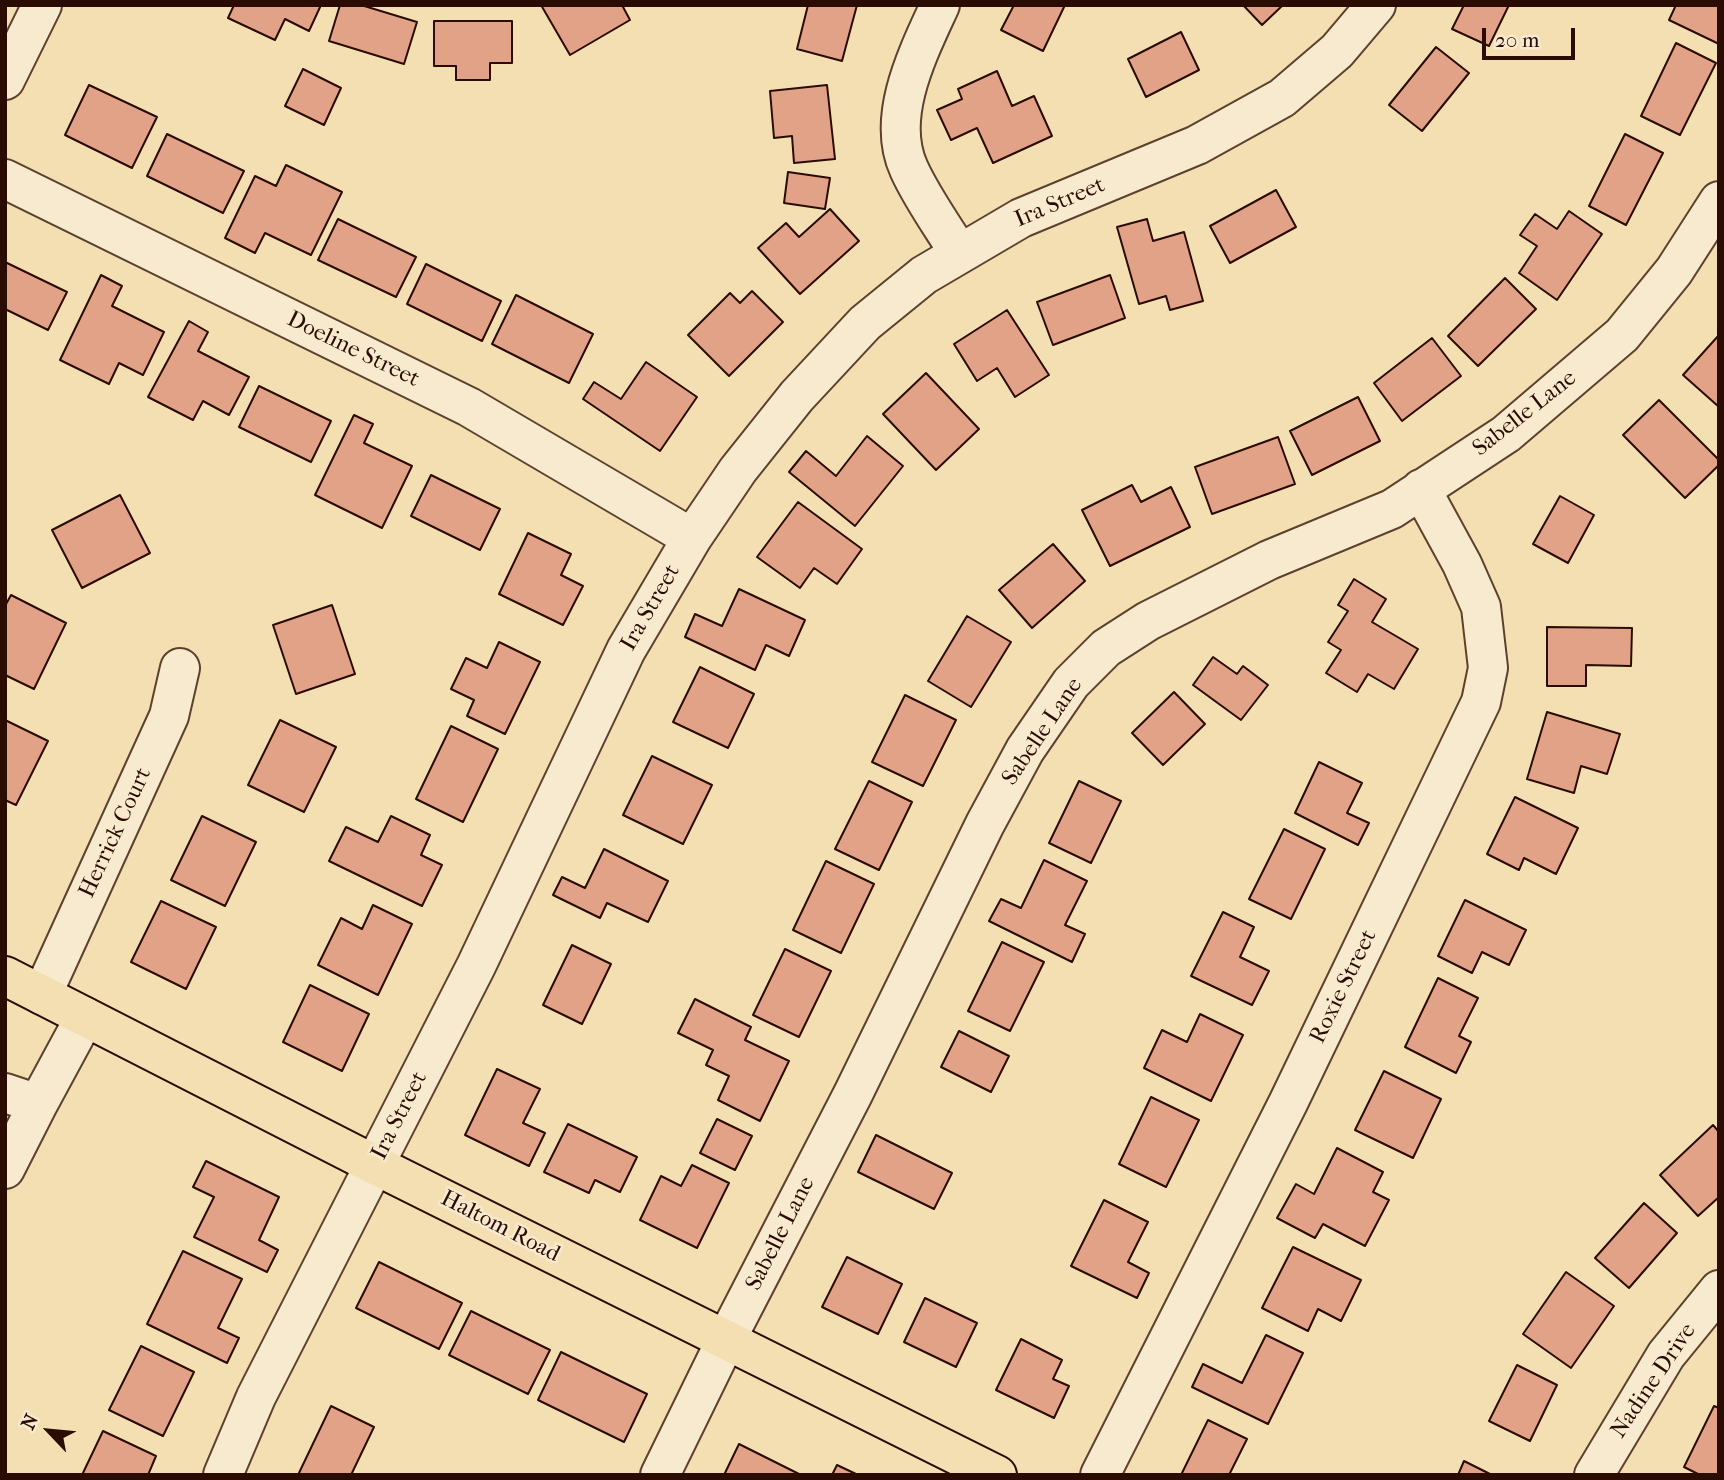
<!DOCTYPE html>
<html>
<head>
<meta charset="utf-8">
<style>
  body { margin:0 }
  #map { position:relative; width:1724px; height:1480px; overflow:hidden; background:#f4dfb3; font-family:"IM FELL French Canon",serif }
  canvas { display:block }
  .frame { position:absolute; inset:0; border:7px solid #2a0c02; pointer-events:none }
  .north { position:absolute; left:14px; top:1396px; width:70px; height:70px; -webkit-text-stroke:5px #f8eace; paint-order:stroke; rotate:296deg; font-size:19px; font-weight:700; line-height:28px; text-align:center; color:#2a0c02 }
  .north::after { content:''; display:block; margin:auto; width:24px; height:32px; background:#2a0c02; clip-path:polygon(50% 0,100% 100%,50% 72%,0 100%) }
  .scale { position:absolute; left:1482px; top:28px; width:93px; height:32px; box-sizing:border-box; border:4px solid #2a0c02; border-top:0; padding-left:9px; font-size:21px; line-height:24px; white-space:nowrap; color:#2a0c02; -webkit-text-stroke:5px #f8eace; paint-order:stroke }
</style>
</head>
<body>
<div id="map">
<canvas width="1724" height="1480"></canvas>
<div class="frame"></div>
<div class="north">N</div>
<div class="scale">20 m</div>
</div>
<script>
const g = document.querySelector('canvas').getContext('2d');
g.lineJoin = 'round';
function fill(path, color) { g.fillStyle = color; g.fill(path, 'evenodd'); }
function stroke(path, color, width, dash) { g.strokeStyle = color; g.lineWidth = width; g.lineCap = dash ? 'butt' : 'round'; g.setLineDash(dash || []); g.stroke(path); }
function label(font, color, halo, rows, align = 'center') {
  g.font = font + ' "IM FELL French Canon",serif'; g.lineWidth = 5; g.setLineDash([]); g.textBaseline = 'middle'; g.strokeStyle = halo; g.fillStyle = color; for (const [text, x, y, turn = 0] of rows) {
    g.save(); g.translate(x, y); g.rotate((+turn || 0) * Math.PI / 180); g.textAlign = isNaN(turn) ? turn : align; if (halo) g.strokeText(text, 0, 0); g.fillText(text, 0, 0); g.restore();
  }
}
const building = new Path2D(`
  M234,5H321L309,31L285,19L275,40L228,18Z
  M340,5H361L417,22L404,64L329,41Z
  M541,5H622L630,20L570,55Z
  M808,5H857L842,61L797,49Z
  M1014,5H1065L1043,51L1001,30Z
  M1243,5H1283L1262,25Z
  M1464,5H1509L1489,46L1452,29Z
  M1676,5H1719V44L1669,20Z
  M434,21H512V63H490V80H456V66H434Z
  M1181,32L1199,70L1146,97L1128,59Z
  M1676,43L1716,63L1680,135L1641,116Z
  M1436,47L1469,73L1422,131L1389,105Z
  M303,69L341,88L324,125L285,106Z
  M997,71L1012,106L1034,96L1052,136L993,163L977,128L951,140L937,110L962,99L958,89Z
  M89,85L157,117L132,168L65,135Z
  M827,85L835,159L794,163L792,136L774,138L770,91Z
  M167,134L244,171L223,213L147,176Z
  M1625,134L1663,153L1626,225L1589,206Z
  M286,165L342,192L311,255L265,233L255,253L225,238L255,176L276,186Z
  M788,172L830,178L825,209L784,203Z
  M1276,190L1296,227L1230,263L1210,226Z
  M830,209L859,241L800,294L758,248L786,223L799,237Z
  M1569,211L1602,234L1557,300L1519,273L1537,246L1520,235L1535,214L1557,229Z
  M338,219L416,257L396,297L318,260Z
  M1147,219L1153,241L1184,232L1203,301L1170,310L1166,296L1139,304L1117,227Z
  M5,262L67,292L48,330L5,309Z
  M426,264L501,301L482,341L407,304Z
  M101,275L122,286L112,306L164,332L143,375L119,363L109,384L60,360Z
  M1110,275L1125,318L1053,345L1037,302Z
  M1505,278L1536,309L1478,366L1448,336Z
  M752,291L783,322L729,376L688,335L730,293L740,303Z
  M516,295L593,334L569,383L492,344Z
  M1007,310L1049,375L1015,397L997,368L977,381L954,344Z
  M189,321L208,332L198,351L249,377L229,415L203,401L193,420L148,397Z
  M1719,335V407L1683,375Z
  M1432,338L1461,376L1402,421L1374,383Z
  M646,362L697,397L660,451L583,399L594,382L621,399Z
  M926,373L979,429L936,470L883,414Z
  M259,386L331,421L311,462L239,427Z
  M1358,397L1380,441L1312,475L1290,431Z
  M1659,400L1719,460V465L1685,498L1623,435Z
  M354,415L373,424L364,443L412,466L382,528L315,495Z
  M867,436L903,466L855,526L789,472L806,451L836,476Z
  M1278,437L1295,484L1212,514L1195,467Z
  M431,475L500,509L480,550L411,516Z
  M1132,485L1141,502L1171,487L1190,527L1110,566L1082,510Z
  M120,495L150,553L82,588L52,530Z
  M1560,496L1594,515L1568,563L1533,544Z
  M798,502L862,549L837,584L814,568L800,588L757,557Z
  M528,533L571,554L561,575L583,586L563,625L499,594Z
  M1053,544L1085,581L1032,628L999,590Z
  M1354,579L1386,599L1372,622L1418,649L1394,689L1368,674L1357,692L1326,673L1341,650L1328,642L1348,611L1338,605Z
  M739,589L805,620L789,656L766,645L755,670L685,637L695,614L722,626Z
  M11,595L66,623L34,689L5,675V606Z
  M332,605L355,674L296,694L273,625Z
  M967,616L1011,642L971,707L928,681Z
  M1547,627L1632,628L1631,666L1586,665V686H1547Z
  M499,642L540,662L505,734L467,716L474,700L451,689L466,658L487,668Z
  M1213,657L1237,674L1243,666L1268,685L1241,720L1193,685Z
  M700,667L754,694L728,748L673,722Z
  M1174,692L1205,724L1163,765L1132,733Z
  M905,695L956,720L923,786L872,762Z
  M1547,712L1620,734L1607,774L1581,766L1574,793L1527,779Z
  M5,720L48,741L16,805L5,800Z
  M280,720L336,747L304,812L248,785Z
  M451,726L498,749L463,822L416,799Z
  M652,756L712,785L683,844L623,815Z
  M1319,762L1362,783L1347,813L1369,823L1358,845L1295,813Z
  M869,781L912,802L879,870L835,849Z
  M1079,781L1121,801L1091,863L1049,843Z
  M1515,797L1578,828L1556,874L1524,858L1519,870L1487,854Z
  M202,816L256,842L225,906L171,880Z
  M391,816L430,835L421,855L442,865L422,906L329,861L346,827L378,842Z
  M1284,829L1325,849L1291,919L1249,899Z
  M604,849L668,881L648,922L607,903L600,918L553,895L562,877L585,888Z
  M1044,860L1087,881L1065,925L1085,934L1072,962L989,921L1001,899L1021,908Z
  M826,861L874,884L841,953L793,930Z
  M1465,900L1526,930L1509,965L1482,952L1472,973L1438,956Z
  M161,901L216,927L186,989L131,962Z
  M373,905L412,924L378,995L318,965L341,918L362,929Z
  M1223,912L1254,927L1240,957L1269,971L1252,1005L1191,976Z
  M1002,942L1044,962L1010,1031L968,1011Z
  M572,945L611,964L582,1024L543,1005Z
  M785,949L831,971L799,1037L753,1015Z
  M1438,978L1478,998L1459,1036L1471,1042L1456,1073L1405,1047Z
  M310,985L369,1014L342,1071L283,1042Z
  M695,999L751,1027L745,1040L789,1061L760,1121L718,1100L729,1076L706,1065L713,1050L678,1033Z
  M1200,1014L1243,1035L1211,1101L1144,1068L1162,1030L1187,1042Z
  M959,1031L1009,1056L991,1092L941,1067Z
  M497,1069L540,1089L523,1123L545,1133L529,1166L465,1135Z
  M1384,1071L1441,1099L1413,1158L1355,1130Z
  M1151,1097L1199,1120L1166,1187L1119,1164Z
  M717,1119L752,1136L735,1170L700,1153Z
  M568,1124L637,1157L620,1192L595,1180L589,1193L544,1172Z
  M1713,1125L1719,1132V1197L1698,1216L1660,1175Z
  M876,1135L952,1173L934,1209L858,1172Z
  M1337,1148L1383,1172L1373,1192L1389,1200L1365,1246L1323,1224L1315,1238L1277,1218L1296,1184L1314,1194Z
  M206,1161L279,1197L259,1240L278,1250L267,1272L194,1237L214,1197L193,1187Z
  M692,1165L729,1183L697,1248L640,1220L661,1176L681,1186Z
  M1104,1200L1148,1222L1128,1262L1149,1273L1137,1298L1071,1266Z
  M1644,1203L1677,1233L1629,1288L1595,1258Z
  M1293,1247L1361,1280L1341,1321L1318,1309L1308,1331L1262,1308Z
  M183,1251L242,1279L218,1328L239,1338L227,1363L147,1324Z
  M847,1257L902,1284L878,1334L822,1307Z
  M379,1262L462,1303L439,1349L356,1308Z
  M1566,1272L1614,1306L1571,1368L1523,1334Z
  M925,1298L977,1323L956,1367L904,1342Z
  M471,1311L550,1350L528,1394L449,1355Z
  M1266,1335L1303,1353L1268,1424L1192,1387L1203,1364L1242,1383Z
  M1021,1339L1062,1360L1053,1379L1069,1386L1054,1418L996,1390Z
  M141,1346L194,1372L163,1436L109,1410Z
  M561,1352L647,1394L624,1442L538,1400Z
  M1517,1365L1557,1385L1530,1441L1489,1421Z
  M331,1406L374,1427L351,1475H298Z
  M1714,1406L1719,1408V1475H1700L1684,1467Z
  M1208,1420L1247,1439L1229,1475H1181Z
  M103,1431L156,1456L148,1475H82Z
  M739,1444L801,1475H724Z
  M1464,1461L1492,1475H1458Z
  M837,1465L856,1474V1475H832Z`);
fill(building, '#e2a288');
stroke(building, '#2a0c02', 2);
const minor = new Path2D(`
  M940,5C918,53 885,117 909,169C922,198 942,225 959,253
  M5,80L42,5
  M5,179L469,407L692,538
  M42,995L169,716L180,668
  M5,1093L38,1104L85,1017
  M5,1169L38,1104
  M223,1475L256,1397L476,966L626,650L692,538L738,470L797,396L865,323L924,275L1021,218L1197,145L1282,98L1337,51L1376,5
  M660,1475L726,1340L853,1094L985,824L1025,750L1071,683L1106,648L1148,621L1269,560L1392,509L1506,434L1622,335L1674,271L1719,201
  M1100,1475L1288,1103L1481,702L1488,668L1481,607L1462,564L1421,489
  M1594,1475L1666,1355L1719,1290`);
const major = new Path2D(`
  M5,976L375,1165L997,1475`);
stroke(minor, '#5c412e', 42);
stroke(major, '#2a0c02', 42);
stroke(minor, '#f8eace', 38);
stroke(major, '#f4dfb3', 38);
label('23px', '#2a0c02', '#f8eace', [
  ["Ira Street",1060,203,-23],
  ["Doeline Street",353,350,26],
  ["Sabelle Lane",1525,414,-38],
  ["Ira Street",651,608,-60],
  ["Sabelle Lane",1043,732,-56],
  ["Herrick Court",116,833,-65],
  ["Roxie Street",1344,987,-64],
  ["Ira Street",400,1116,-63],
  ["Haltom Road",500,1227,27],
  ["Sabelle Lane",781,1234,-63],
  ["Nadine Drive",1654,1381,-56]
]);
</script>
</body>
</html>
